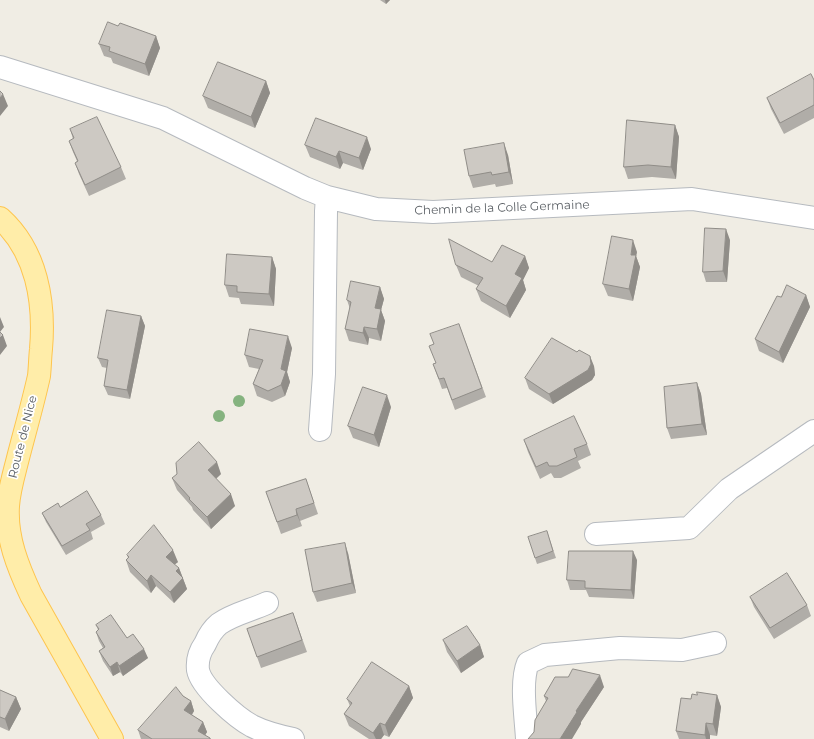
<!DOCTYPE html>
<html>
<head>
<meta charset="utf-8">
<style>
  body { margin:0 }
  canvas { display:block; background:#f0ede4 }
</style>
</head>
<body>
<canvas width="814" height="739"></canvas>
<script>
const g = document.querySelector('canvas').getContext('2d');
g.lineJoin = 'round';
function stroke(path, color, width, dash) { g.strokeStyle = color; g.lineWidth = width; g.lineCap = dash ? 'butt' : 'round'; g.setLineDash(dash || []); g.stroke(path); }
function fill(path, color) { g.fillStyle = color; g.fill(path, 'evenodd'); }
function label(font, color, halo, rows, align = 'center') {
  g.font = font + ' Montserrat,sans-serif'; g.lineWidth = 3.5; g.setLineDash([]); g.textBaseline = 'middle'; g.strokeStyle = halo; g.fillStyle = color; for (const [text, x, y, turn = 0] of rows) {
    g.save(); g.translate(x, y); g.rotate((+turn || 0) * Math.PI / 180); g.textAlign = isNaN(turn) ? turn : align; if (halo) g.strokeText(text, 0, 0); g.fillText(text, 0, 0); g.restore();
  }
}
const minor = new Path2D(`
  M0,67L163,118L305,188L327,197L376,209L433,212L692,199L814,218
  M320,430L324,374L326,211L327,197
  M596,534L689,528L729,489L814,431
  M267,603C252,610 233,614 219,624C213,629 208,637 205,644C200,651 197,661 198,670C201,687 237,718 252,726C264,732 279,736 293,739
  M527,739C526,718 520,682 528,663L545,655L620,648L682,650L715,643`);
const major = new Path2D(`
  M0,218C37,251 45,302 41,349C40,358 40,367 39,376C33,403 25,431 18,458C14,474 9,490 8,506C6,538 18,567 31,595L112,739`);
stroke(minor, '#b6babf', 24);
stroke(major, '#fec54e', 24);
stroke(minor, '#fff', 22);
stroke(major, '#ffeda9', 22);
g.fillStyle = '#85b37f';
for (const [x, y] of [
  [239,401],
  [219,416]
]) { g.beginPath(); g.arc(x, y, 6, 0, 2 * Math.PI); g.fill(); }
fill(new Path2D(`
  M380,0H390L386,4Z
  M118,26L156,36L160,48L149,76L113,63L111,58L104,56L99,44Z
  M814,80V118L784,134L771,109L767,98Z
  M266,81L270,93L255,128L208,108L203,96Z
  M675,125L679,137L676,179L652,177L628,179L624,167Z
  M70,129L121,167L126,179L89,196L79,174L75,163L77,161L73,152L69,141L73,139Z
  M305,145L371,149L363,170L343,163L340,169L310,157Z
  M508,155L513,184L496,187L495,184L473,188L469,176Z
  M730,240L727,282H706L703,272Z
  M637,252L636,256L640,267L633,301L608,296L603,284Z
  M525,256L529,268L523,280L526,290L510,318L481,301L476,289L479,286L461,277L456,265L492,262Z
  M272,257L276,269L274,306L241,304L239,298L229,297L225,285Z
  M380,287L384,299L381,310L385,321L381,341L369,338L368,345L349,341L345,329L350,309L347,300Z
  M806,295L810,307L783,363L759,351L755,339L781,297Z
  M141,316L145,326L130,399L108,395L104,386L107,368L102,367L98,358Z
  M459,324L486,397L455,410L447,388L442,389L433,364L436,363L433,344Z
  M292,348L287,372L290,382L285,396L272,402L257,396L253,384L259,369L249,367L245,355Z
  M594,366L595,375L592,380L553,404L529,389L525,378Z
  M697,383L701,394L707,435L671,439L667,428Z
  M391,407L379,447L353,438L348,426Z
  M524,440L587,444L591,455L578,461L581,468L561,478H554L551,473L540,479L528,452Z
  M221,474L216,479L235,506L211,529L193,510L192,507L177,490L172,478Z
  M306,479L318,514L300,521L302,526L281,534L266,492Z
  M60,507L101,515L105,524L91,532L93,539L66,555L46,522L42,513Z
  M547,531L556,558L537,564L535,558Z
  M348,553L356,593L317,602L313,592Z
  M127,555L178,562L174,565L179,568L187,589L174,603L156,586L151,593L130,572L126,560L128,558Z
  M637,560L634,599L589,597L586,590H570L567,580Z
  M750,597L807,605L811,616L774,639L754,607Z
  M293,613L307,652L261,668L247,629Z
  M96,625L127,638L148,658L123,676L120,672L113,676L103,661L99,651L103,648L99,641L96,632L98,630Z
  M443,640L480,645L484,657L461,673L447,652Z
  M409,686L413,698L389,737L384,735L381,739H369L349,726L344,714L350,706L347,699Z
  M604,687L581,722V724L534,732L546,701L544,696Z
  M0,690L16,697L21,709L9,731L0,727Z
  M697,695H717L721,707L717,736L710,735V739H679L676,731L691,699Z
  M183,696L191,701L194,711L192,715L203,722L207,732L205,735L210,738L211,739H141L138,730Z`), '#b0ada8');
fill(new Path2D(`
  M385,0H390L386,4Z
  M156,36L160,48L149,76L145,64Z
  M266,81L270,93L255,128L251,117Z
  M3,94L8,106L0,116V98Z
  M675,125L679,137L676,179L671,167Z
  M367,137L371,149L363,170L359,158Z
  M504,143L508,155L513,184L509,172Z
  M339,151L343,163L340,169L336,157Z
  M726,229L730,240L727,282L723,271Z
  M633,240L637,252L636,256L640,267L633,301L629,289L631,255Z
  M525,256L529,268L523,280L526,290L510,318L506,306L515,274Z
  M272,257L276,269L274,306L269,294Z
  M380,287L384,299L381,310L385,321L381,341L377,329L375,308Z
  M806,295L810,307L783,363L779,352Z
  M141,316L145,326L130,399L127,390Z
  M0,317L4,327L0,332Z
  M364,327L369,338L368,345L363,333Z
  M3,335L7,346L0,355V338Z
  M288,336L292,348L287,372L290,382L285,396L281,385V369Z
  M590,356L594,366L595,375L592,380L553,404L549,394Z
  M697,383L701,394L707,435L702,424Z
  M387,395L391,407L379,447L374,435Z
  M217,462L221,474L212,482L208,470Z
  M231,494L235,506L211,529L207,517Z
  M296,509L300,521L302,526L297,515Z
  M345,543L348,553L356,593L352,583Z
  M173,550L178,562L170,568L166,557Z
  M633,551L637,560L634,599L631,590Z
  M179,568L187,589L174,603L170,592L176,571Z
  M151,575L156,586L151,593L147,581Z
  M480,645L484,657L461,673L457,661Z
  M144,649L148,658L123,676L119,666Z
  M117,662L120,672L113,676L110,667Z
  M600,675L604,687L581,722V724L572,739H560L576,711Z
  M409,686L413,698L389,737L385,725Z
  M717,695L721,707L717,736L713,724Z
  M16,697L21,709L9,731L5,719Z
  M191,701L194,711L188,720L184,710Z
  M203,722L207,732L203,739L198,731Z
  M380,723L384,735L381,739H376L373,733Z
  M706,723L710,735V739H706L705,735Z`), '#908d88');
const building = new Path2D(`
  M108,22L118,26L120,23L156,36L145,64L109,51L110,47L99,44Z
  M218,62L266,81L251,117L203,96Z
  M811,74L814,80V105L780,123L767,98Z
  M0,91L3,94L0,98Z
  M97,117L121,167L85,185L75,163L78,161L69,141L74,138L70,129Z
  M316,118L367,137L359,158L339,151L336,157L305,145Z
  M627,120L675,125L671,167L648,165L624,167Z
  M504,143L509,172L492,175L491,172L469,176L464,150Z
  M705,228L726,229L723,271L703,272Z
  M612,236L633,240L631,255H636L629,289L603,284Z
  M449,239L492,262L502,245L525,256L515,274L522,278L506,306L476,289L483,278L456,265Z
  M227,254L272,257L269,294L237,292V286L225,285Z
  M351,281L380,287L375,308L381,309L377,329L364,327L363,333L345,329L351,302L347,300Z
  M787,285L806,295L779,352L755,339L777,296L781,297Z
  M107,310L141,316L127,390L104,386L108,360L98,358Z
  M459,324L482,388L452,400L444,378L439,379L433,364L436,363L429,346L434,344L430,334Z
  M250,329L288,336L281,369L286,371L281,385L268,391L253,384L263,360L245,355Z
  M0,332L3,335L0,338Z
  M552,338L577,352L579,350L590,356L591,364L588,370L549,394L525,378Z
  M697,383L702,424L667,428L664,387Z
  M363,387L387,395L374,435L348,426Z
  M574,416L587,444L574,449L577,457L557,466H549L547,462L536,467L524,440Z
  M199,442L217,462L208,470L231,494L207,517L189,499L190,498L172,478L177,474L176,463Z
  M306,479L314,503L296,509L297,515L277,522L266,492Z
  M87,491L101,515L86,524L90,530L62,546L42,513L58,503L60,507Z
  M154,525L173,550L166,557L179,568L176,571L183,578L170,592L151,575L147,581L126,560L129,557L127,555Z
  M547,531L553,551L535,558L528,537Z
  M345,543L352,583L313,592L305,550Z
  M569,551H633L631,590L585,588V581L567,580Z
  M787,573L807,605L770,628L750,597Z
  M293,613L302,640L257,657L247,629Z
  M111,615L127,638L133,634L144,649L119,666L117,662L110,667L99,651L105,647L96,632L99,629L96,625Z
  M467,626L480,645L457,661L443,640Z
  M372,662L409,686L385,725L380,723L373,733L344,714L352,703L347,699Z
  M573,669L600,675L576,711L577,712L560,739H528L534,732L535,720L548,698L544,696L555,677H568Z
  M176,687L183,696L191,701L184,710L203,722L198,731L210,738V739H152L138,730Z
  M0,690L16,697L5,719L0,717Z
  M697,692L717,695L713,724L706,723L705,735L676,731L681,698L691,699L692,694L697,695Z`);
fill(building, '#cdc9c3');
stroke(building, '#908d88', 1);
label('12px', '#5c6166', '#fff', [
  ["Chemin de la Colle Germaine",502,208,-2],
  ["Route de Nice",23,437,-76]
]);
</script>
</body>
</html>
